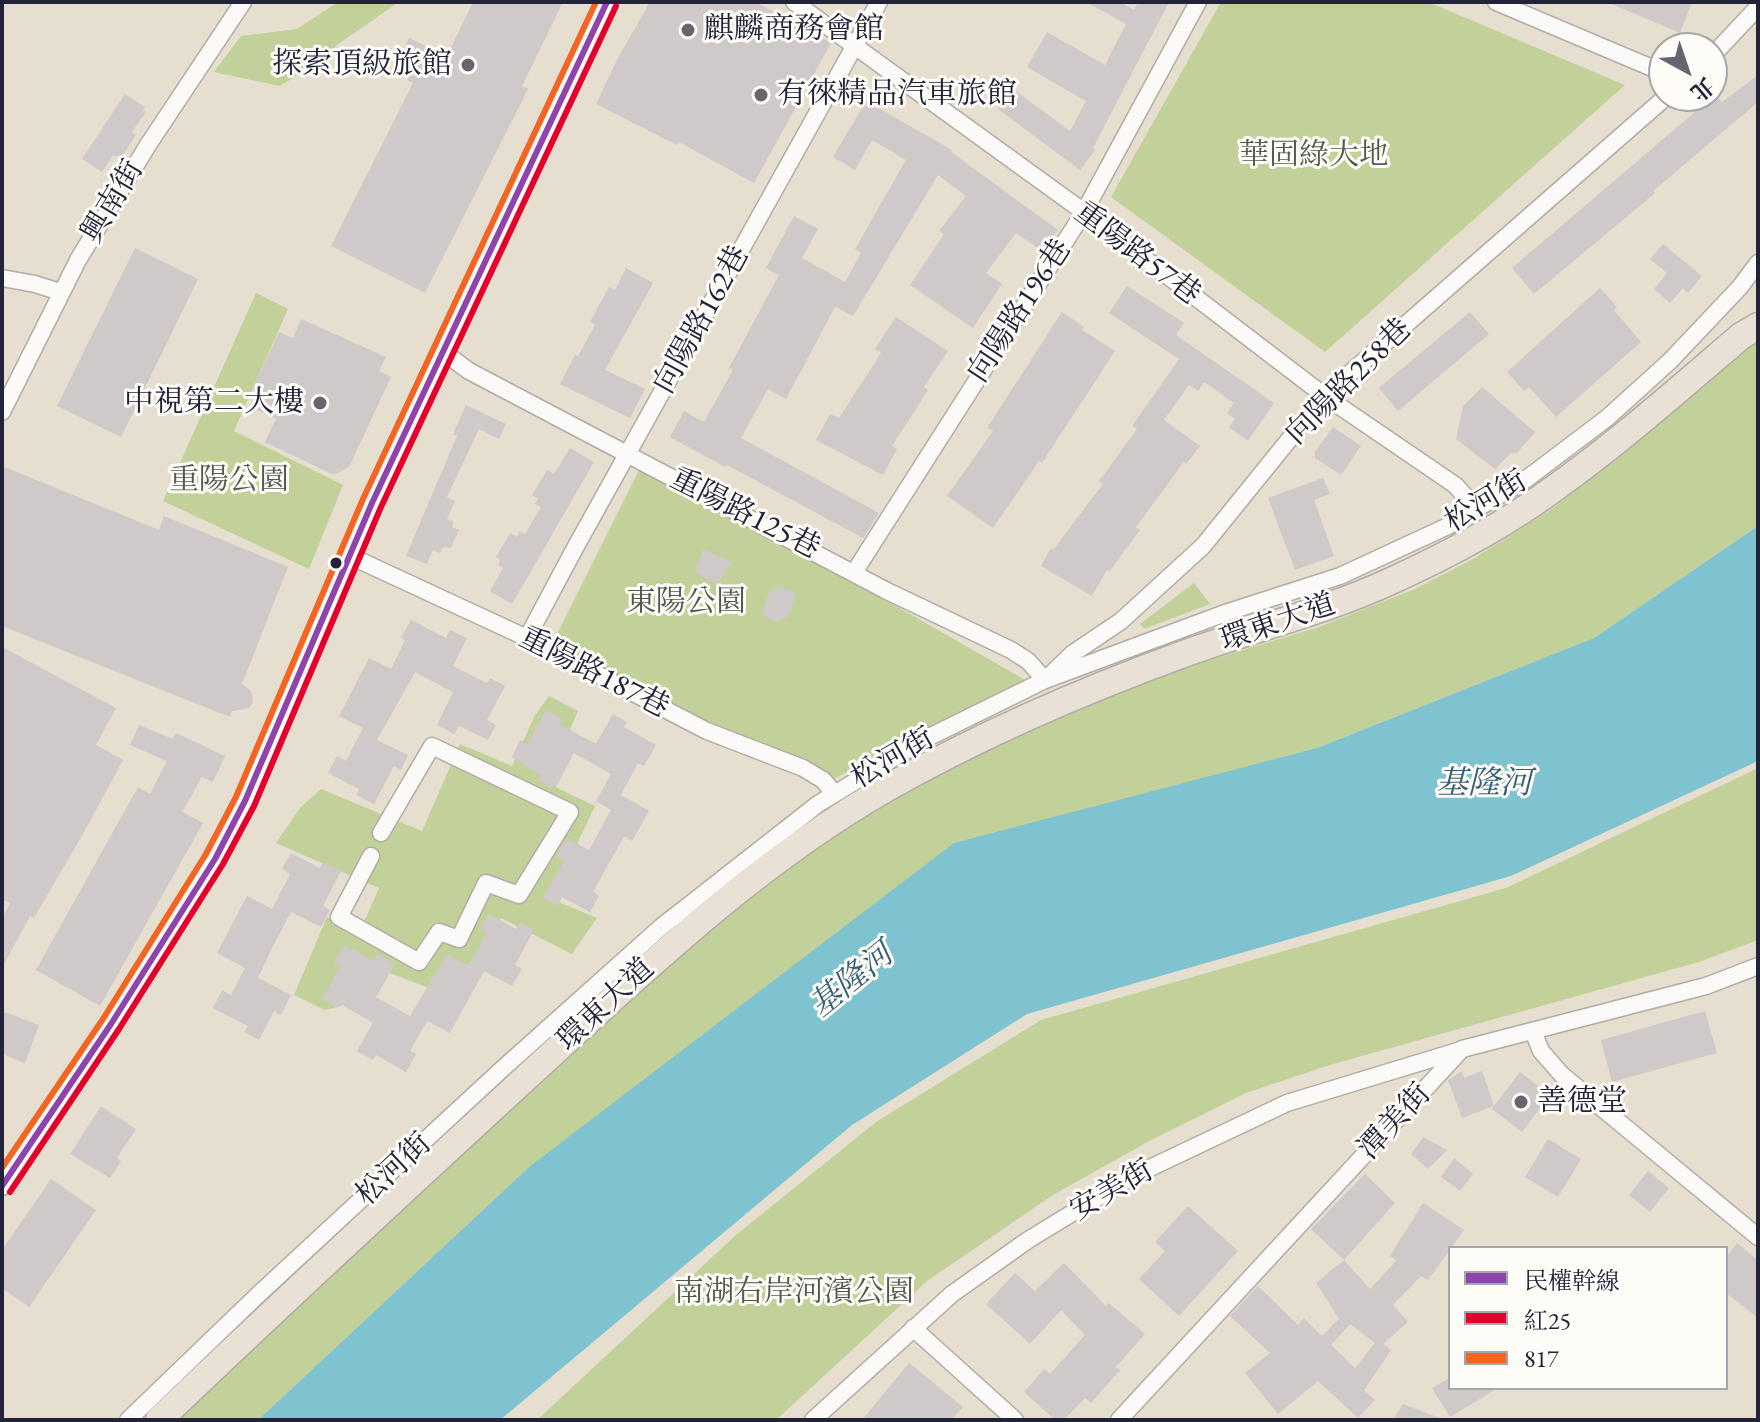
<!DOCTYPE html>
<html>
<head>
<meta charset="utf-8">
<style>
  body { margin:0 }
  #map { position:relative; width:1760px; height:1422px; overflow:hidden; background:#e6dece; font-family:"EB Garamond","Noto Serif TC",serif }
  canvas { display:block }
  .frame { position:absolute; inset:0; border:4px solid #22223b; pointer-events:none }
  .legend { position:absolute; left:1448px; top:1246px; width:280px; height:144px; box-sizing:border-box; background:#fdfcf7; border:2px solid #a5a5ac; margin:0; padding:10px 14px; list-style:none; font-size:24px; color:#22223b }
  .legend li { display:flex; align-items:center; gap:16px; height:40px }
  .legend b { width:40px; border:2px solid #a5a5ac }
  .north { position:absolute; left:1648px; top:32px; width:80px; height:80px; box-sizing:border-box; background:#fdfcf7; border:2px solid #a5a5ac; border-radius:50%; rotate:140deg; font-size:22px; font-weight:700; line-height:32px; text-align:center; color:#22223b }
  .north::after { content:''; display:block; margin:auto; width:28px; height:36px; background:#67646e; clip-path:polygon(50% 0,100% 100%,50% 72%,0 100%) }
</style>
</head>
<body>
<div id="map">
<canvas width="1760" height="1422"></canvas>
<div class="frame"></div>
<ul class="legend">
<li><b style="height:10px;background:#8e44ad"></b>民權幹線</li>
<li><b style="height:10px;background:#e4002b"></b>紅25</li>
<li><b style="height:10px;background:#f26522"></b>817</li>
</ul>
<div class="north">北</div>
</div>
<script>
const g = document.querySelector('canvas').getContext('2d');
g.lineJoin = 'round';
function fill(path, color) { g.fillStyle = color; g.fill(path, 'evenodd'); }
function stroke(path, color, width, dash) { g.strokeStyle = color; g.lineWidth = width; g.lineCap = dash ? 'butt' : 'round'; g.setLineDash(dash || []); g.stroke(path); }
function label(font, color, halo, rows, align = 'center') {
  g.font = font + ' "EB Garamond","Noto Serif TC",serif'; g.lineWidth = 6; g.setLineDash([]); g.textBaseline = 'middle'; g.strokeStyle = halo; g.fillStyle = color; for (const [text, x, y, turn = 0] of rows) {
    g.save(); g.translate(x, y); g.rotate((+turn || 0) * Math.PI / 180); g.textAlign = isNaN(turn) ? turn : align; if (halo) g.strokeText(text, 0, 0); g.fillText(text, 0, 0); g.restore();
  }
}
fill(new Path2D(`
  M338,2H399L341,42L315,64L280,86L214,72L241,36L297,29Z
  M1221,2H1428L1625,85L1325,352L1111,197Z
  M256,293L288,309L234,431L343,485L309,569L163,501Z
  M1758,327V526L1594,638L1317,748L529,1167L258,1420H165L668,954L850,818L1001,738L1137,682L1316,628L1415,589L1473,559L1552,509L1666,418L1735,354Z
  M640,468L861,586L1027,681L893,747L834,779L550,648Z
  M1194,583L1210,604L1144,629L1140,624Z
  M549,696L578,711L547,783L595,806L551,899L597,918L572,954L501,918L476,969L451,958L434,990L361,962L341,1006L325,1010L294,995L327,917L359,934L379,888L276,843L300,808L321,789L422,831L460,744L512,766L534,717Z
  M1758,768V940L1699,962L1333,1064L1246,1093L1151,1140L1053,1195L927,1281L776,1420H537L736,1235L876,1122L1041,1020L1506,888Z`), '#c2d199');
fill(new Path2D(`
  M1758,526V761L1511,876L1027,1014L852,1125L500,1420H258L529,1167L954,843L1317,748L1594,638Z`), '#7fc3d1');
fill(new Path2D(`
  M473,2H563L522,86L528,89L425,293L331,246L413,83L407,80L413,69L398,62L409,38L447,56Z
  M650,2H756L831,43L754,183L679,142L677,145L596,104L617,60Z
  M1086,2H1120L1134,10L1138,2H1169L1093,148L1095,150L1080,170L998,109L1013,89L1070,131L1086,101L1027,67L1047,32L1105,65L1126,24Z
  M1607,2H1692L1680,33Z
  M1758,75V102L1653,191L1655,193L1534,294L1512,268L1716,94L1722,102Z
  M125,94L145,107L143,110L146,112L132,132L136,135L120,159L113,155L102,172L82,159Z
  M866,101L952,150L951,152L1058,230L1042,251L1016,233L986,273L1002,284L973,328L910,285L944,234L939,231L966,196L938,175L853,316L835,307L786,399L768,389L741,438L879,513L863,538L727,465L725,467L670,437L684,411L704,422L733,370L729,368L779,275L766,268L794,216L818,229L802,258L845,282L861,253L855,249L906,160L872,140L855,170L833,157Z
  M1663,244L1702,276L1688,293L1683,288L1670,303L1654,289L1667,273L1650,259Z
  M135,248L198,279L121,437L57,406Z
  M626,268L653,283L605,370L645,389L630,418L560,384L575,355L578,356L595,325L590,322L609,287L615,290Z
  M1127,286L1184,323L1176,335L1274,403L1248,441L1229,427L1235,419L1227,413L1234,403L1204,382L1198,391L1189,385L1164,420L1200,446L1186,464L1184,462L1136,527L1140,530L1109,572L1107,570L1092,596L1041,566L1051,548L1053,550L1103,484L1099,481L1137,429L1132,426L1179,359L1109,313Z
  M1600,288L1617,307L1614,310L1641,342L1556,417L1529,387L1524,391L1507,372Z
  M1062,312L1084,327L1082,330L1115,351L1042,463L1039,461L993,528L947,496L993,431L987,428Z
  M1470,312L1489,334L1398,411L1379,388Z
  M896,317L948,351L924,387L928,390L892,446L897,449L883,475L816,440L830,414L839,418L881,353L875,349Z
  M301,319L386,357L379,371L391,377L349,467L334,475L265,442L276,419L257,410L264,395L252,390L279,332L293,338Z
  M1482,387L1535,432L1517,453H1511L1495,469L1456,439L1463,406Z
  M466,405L506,424L499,439L479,429L447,497L455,501L447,519L454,522L452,527L459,530L451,548L443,547L440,553L433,550L427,564L406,556L457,436L453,434Z
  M1333,427L1361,446L1341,475L1315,458V452Z
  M570,448L594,462L512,604L490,591L503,568L498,565L500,560L496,557L510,533L517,537L520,531L525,534L541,507L535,504L538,499L532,495L547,470L554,474Z
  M2,466L159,530L164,516L288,567L242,684L251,691L253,702L249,708L232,711L230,717L2,626Z
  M1323,478L1330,494L1314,500L1334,556L1295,570L1268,498Z
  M703,549L731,562L717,585L695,572Z
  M776,587L794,591L795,600L788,617L777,622L767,618L763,612L768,594Z
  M411,620L446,638L450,630L467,638L453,666L487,683L490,678L505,686L487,720L496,725L488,740L459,726L454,734L437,725L453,692L415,672L377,740L408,755L401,770L394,766L374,804L356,795L359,789L328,773L337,756L346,761L363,728L339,716L369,658L391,669L405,640L401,638Z
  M2,647L116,708L96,745L123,760L84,832L34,918L30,916L2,968V918L10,903L2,899Z
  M546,710L562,719L559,724L596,744L613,714L627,722L624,727L656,745L644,766L638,763L621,795L649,811L632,841L624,836L593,892L599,896L590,912L562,897L558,906L543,898L564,861L556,856L567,838L589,850L611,810L596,801L611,774L574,753L555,789L538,780L541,776L512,757L520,740L527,744Z
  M139,725L173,739L176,733L225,756L213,782L202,777L182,812L203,823L100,1006L36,970L138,787L150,794L167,761L130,745Z
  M291,853L320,868L323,862L341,871L323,906L330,910L321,927L291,912L271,950L258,978L291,995L281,1015L274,1011L259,1040L244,1032L248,1026L213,1008L222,990L231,995L245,968L217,953L247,896L272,909L290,874L282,869Z
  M489,914L516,929L520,922L534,930L515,965L522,969L512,986L484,971L450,1033L427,1021L410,1051L416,1054L406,1072L376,1055L373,1060L357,1051L373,1023L341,1004L338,1008L322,999L340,967L334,963L345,945L373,961L377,954L395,964L376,997L410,1016L447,954L468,966L487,933L480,929Z
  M2,1011L39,1025L25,1063L2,1054Z
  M1705,1011L1717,1053L1612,1082L1601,1040Z
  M1462,1071L1464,1078L1482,1071L1494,1106L1520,1072L1550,1095L1522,1132L1492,1109L1494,1106L1462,1118L1448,1080Z
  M101,1106L136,1129L117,1158L121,1161L110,1178L70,1154Z
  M1423,1137L1447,1150L1428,1169L1411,1154Z
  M1548,1139L1581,1159L1558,1197L1525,1177Z
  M1454,1158L1473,1174L1460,1191L1441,1177Z
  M1648,1171L1669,1188L1650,1212L1629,1195Z
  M1365,1174L1395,1203L1344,1260L1311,1229Z
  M51,1179L96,1210L29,1307L2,1288V1250Z
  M1423,1203L1464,1230L1428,1280L1421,1276L1393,1305L1408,1322L1383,1344L1391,1350L1364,1390L1375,1400L1358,1418L1318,1381L1278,1414L1245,1373L1270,1353L1230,1316L1258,1286L1298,1325L1304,1318L1322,1336L1339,1319L1316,1283L1344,1260L1370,1289L1397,1260L1390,1256ZM1350,1324L1375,1343L1355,1368L1331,1345Z
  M1188,1206L1238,1251L1179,1316L1139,1279L1165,1251L1155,1242Z
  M1737,1243L1758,1260V1318L1726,1293V1257Z
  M1064,1263L1106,1306L1109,1303L1145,1334L1116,1367L1120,1370L1091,1403L1085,1398L1064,1420H1055L1024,1392L1044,1369L1050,1374L1085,1335L1061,1310L1030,1344L986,1304L1015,1273L1035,1291Z
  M909,1363L963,1407L952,1420H862Z
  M1450,1378V1388H1498L1450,1417L1432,1388Z
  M1403,1404L1442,1419V1420H1393Z`), '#cfc9ca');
const minor = new Path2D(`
  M794,2L1084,212L1326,397L1455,485L1477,509
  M1496,2L1664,73
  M1712,56L1758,7
  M2,278L35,284L60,292
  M442,351L469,371L887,591L1011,650L1028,661L1045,680L1072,654L1121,621L1203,546L1309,415L1348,375L1667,96
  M2,412L78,260L148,145L243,2
  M350,556L527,638L707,731L803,768L823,780L834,793
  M855,571L1084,212L1198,2
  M527,638L575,548L879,2
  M371,856L339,917L419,962L439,932L459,939L486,883L519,895L570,812L432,746L381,833
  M1533,1031L1541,1051L1562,1075L1758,1237
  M913,1328L1015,1420
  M128,1420L261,1292L500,1071L661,927L818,804L925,739L1045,680L1228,612L1340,576L1448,526L1525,480L1607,418L1670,361L1740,287L1758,263
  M813,1420L952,1294L1028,1240L1133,1176L1287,1103L1461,1050
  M1119,1420L1462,1049L1706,986L1758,966`);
const tertiary = new Path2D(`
  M2,1186L111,1024L215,859L245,801L372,503L455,322L607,2`);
const trunk = new Path2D(`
  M159,1420C281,1303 406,1188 530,1074C643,971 753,865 887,788C984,733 1084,690 1189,652C1256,628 1326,611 1391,581C1446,556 1503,526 1552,490C1618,443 1679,389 1741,336L1758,326`);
stroke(minor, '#b1aca5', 19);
stroke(tertiary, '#b1aca5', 21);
stroke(trunk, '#b1aca5', 29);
stroke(minor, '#fbfaf8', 16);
stroke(tertiary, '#fbfaf8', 18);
stroke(trunk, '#eae1d6', 26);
stroke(new Path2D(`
  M2,1186L111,1024L215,859L245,801L372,503L607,2`), '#8e44ad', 6);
stroke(new Path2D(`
  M10,1192L119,1029L223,864L254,806L381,507L616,6`), '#e4002b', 6);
stroke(new Path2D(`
  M2,1168L103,1019L206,854L236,797L363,499L596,2`), '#f26522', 6);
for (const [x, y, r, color] of [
  [688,30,8,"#67646e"],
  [468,65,8,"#67646e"],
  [761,95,8,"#67646e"],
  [320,403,8,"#67646e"],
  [336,563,7,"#22223b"],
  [1521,1102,8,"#67646e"]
]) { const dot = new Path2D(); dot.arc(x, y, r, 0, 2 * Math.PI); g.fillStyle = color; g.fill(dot); stroke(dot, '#fdfcf7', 3); }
label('30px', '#22223b', '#fdfcf7', [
  ["麒麟商務會館",704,30],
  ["探索頂級旅館",452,65,"right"],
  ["有徠精品汽車旅館",777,95],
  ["中視第二大樓",304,403,"right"],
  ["善德堂",1537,1102]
], 'left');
label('30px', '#505b4d', '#fdfcf7', [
  ["華固綠大地",1314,156],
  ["重陽公園",229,481],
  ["東陽公園",686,603],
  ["南湖右岸河濱公園",794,1293]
]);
label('30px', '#22223b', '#fdfcf7', [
  ["興南街",113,202,-59],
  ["重陽路57巷",1137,254,37],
  ["向陽路196巷",1020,311,-57],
  ["向陽路162巷",702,320,-61],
  ["向陽路258巷",1349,382,-45],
  ["松河街",1486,502,-31],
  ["重陽路125巷",745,514,27],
  ["環東大道",1278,623,-19],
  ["重陽路187巷",594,673,27],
  ["松河街",893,759,-30],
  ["環東大道",606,1005,-43],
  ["潭美街",1395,1122,-47],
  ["松河街",394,1170,-43],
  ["安美街",1112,1191,-30]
]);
label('italic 32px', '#365e77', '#fdfcf7', [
  ["基隆河",1484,784],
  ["基隆河",852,981,-39]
]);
</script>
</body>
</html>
